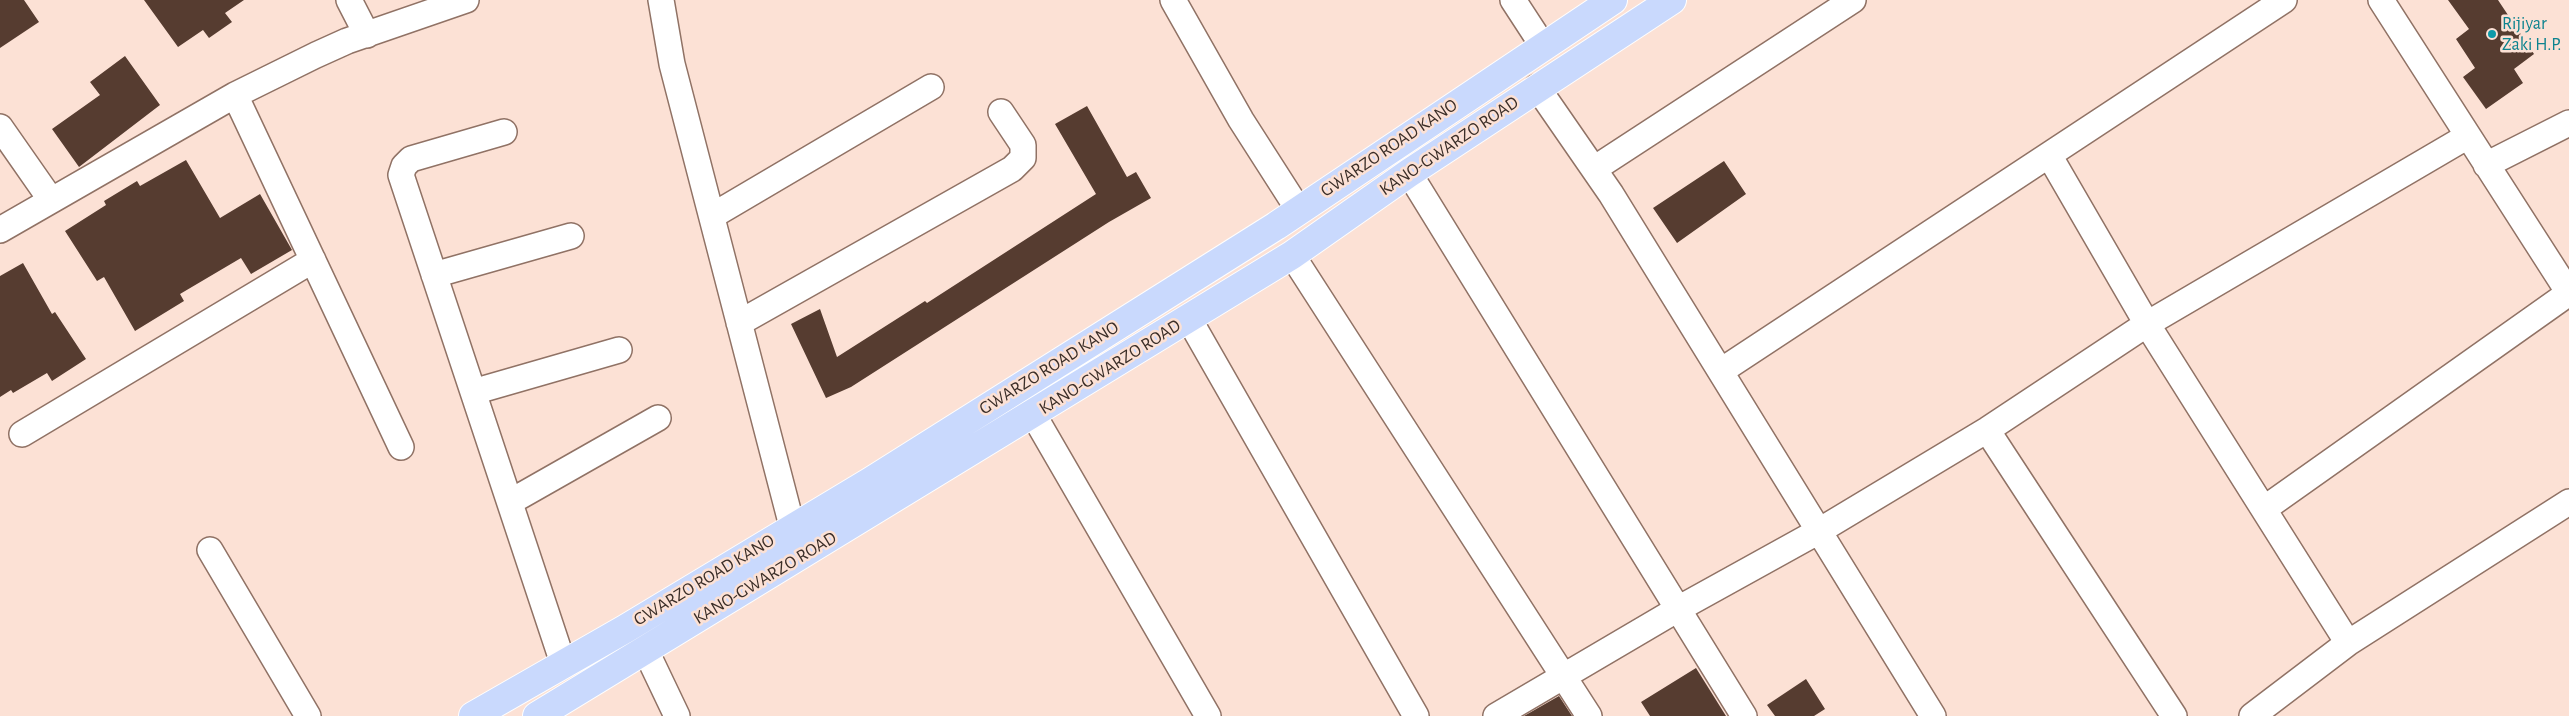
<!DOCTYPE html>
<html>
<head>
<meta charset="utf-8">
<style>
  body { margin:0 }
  canvas { display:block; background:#fce1d5 }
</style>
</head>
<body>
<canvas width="2569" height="716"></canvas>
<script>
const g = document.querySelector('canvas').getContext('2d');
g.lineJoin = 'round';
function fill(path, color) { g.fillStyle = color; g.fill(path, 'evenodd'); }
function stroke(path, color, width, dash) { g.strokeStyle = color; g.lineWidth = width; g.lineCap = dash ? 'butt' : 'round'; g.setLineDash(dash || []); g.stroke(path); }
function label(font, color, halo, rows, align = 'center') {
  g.font = font + ' "Alegreya Sans",sans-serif'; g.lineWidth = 5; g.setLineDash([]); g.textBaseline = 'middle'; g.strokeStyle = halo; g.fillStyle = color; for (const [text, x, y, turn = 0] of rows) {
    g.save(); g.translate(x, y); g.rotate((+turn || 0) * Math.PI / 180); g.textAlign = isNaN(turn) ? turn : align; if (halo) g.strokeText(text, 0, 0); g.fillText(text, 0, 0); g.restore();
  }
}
fill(new Path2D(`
  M0,0H24L39,22L0,48Z
  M144,0H244L225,13L232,22L209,38L203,30L178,47Z
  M2448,0H2498L2534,54L2514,69L2523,83L2486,109L2463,77L2475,68L2456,39L2469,29Z
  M125,56L160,105L79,167L52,129L100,95L90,82Z
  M1087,106L1127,177L1136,172L1151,198L1109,222L851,387L826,398L791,324L820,309L837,357L925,301L927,303L1096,194L1055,124Z
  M186,160L220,218L260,194L292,250L251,274L241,258L180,294L184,301L135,331L104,277L97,281L65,231L106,205L104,201L137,181L140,186Z
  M1724,161L1746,194L1677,243L1653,208Z
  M23,263L52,314L55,312L86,359L52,381L47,373L13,393L11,390L0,397V276Z
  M1696,668L1726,716H1650L1641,702Z
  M1806,679L1825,709L1814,716H1775L1767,705Z
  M1559,696L1572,716H1524Z`), '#563c30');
const minor = new Path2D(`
  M349,0L367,35
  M661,0L672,64L792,526
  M1173,0L1241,120L1298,209
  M1513,0L1543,46
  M2381,0L2569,293
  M1537,87L1611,194L1933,716
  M235,95L401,447
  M0,127L51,200
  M504,132L411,159L404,166L401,175L563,663
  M2049,155L2147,324L2348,643
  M2486,165L2569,123
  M1594,169L1853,0
  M1409,173L1744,716
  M712,216L931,87
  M0,230L235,95L316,55L347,41L466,0
  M1292,255L1589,716
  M434,275L571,236
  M1189,319L1416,716
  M739,323L1012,169L1023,158V145L1001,112
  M1721,371L2284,0
  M473,392L619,350
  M1033,414L1208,716
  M1987,430L2174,716
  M22,434L313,260
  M510,502L658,418
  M2264,509L2569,293
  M210,550L308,716
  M646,651L677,716
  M1496,716L1678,609L1819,531L1987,430L2147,324L2468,136
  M2252,716L2348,643L2569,502`);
const primary = new Path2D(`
  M473,716L625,629L871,481L1276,226L1613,0
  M537,716L1292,255L1409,173L1672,0`);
stroke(minor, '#907265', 28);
stroke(primary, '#fff', 30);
stroke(minor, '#fff', 25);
stroke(primary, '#c9d9fd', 28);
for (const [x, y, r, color] of [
  [2492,34,5,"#0f9aa8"]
]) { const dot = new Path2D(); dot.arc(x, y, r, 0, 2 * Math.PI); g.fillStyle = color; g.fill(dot); stroke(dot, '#fce1d5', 2); }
label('18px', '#0d838f', '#fce1d5', [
  ["Rijiyar",2502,24],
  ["Zaki H.P.",2502,45]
], 'left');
label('18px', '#3b2e28', '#fce1d5', [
  ["KANO-GWARZO ROAD",1449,146,-34],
  ["GWARZO ROAD KANO",1389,148,-34],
  ["KANO-GWARZO ROAD",1110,367,-32],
  ["GWARZO ROAD KANO",1049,368,-32],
  ["KANO-GWARZO ROAD",765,578,-31],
  ["GWARZO ROAD KANO",704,580,-31]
]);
</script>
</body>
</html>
